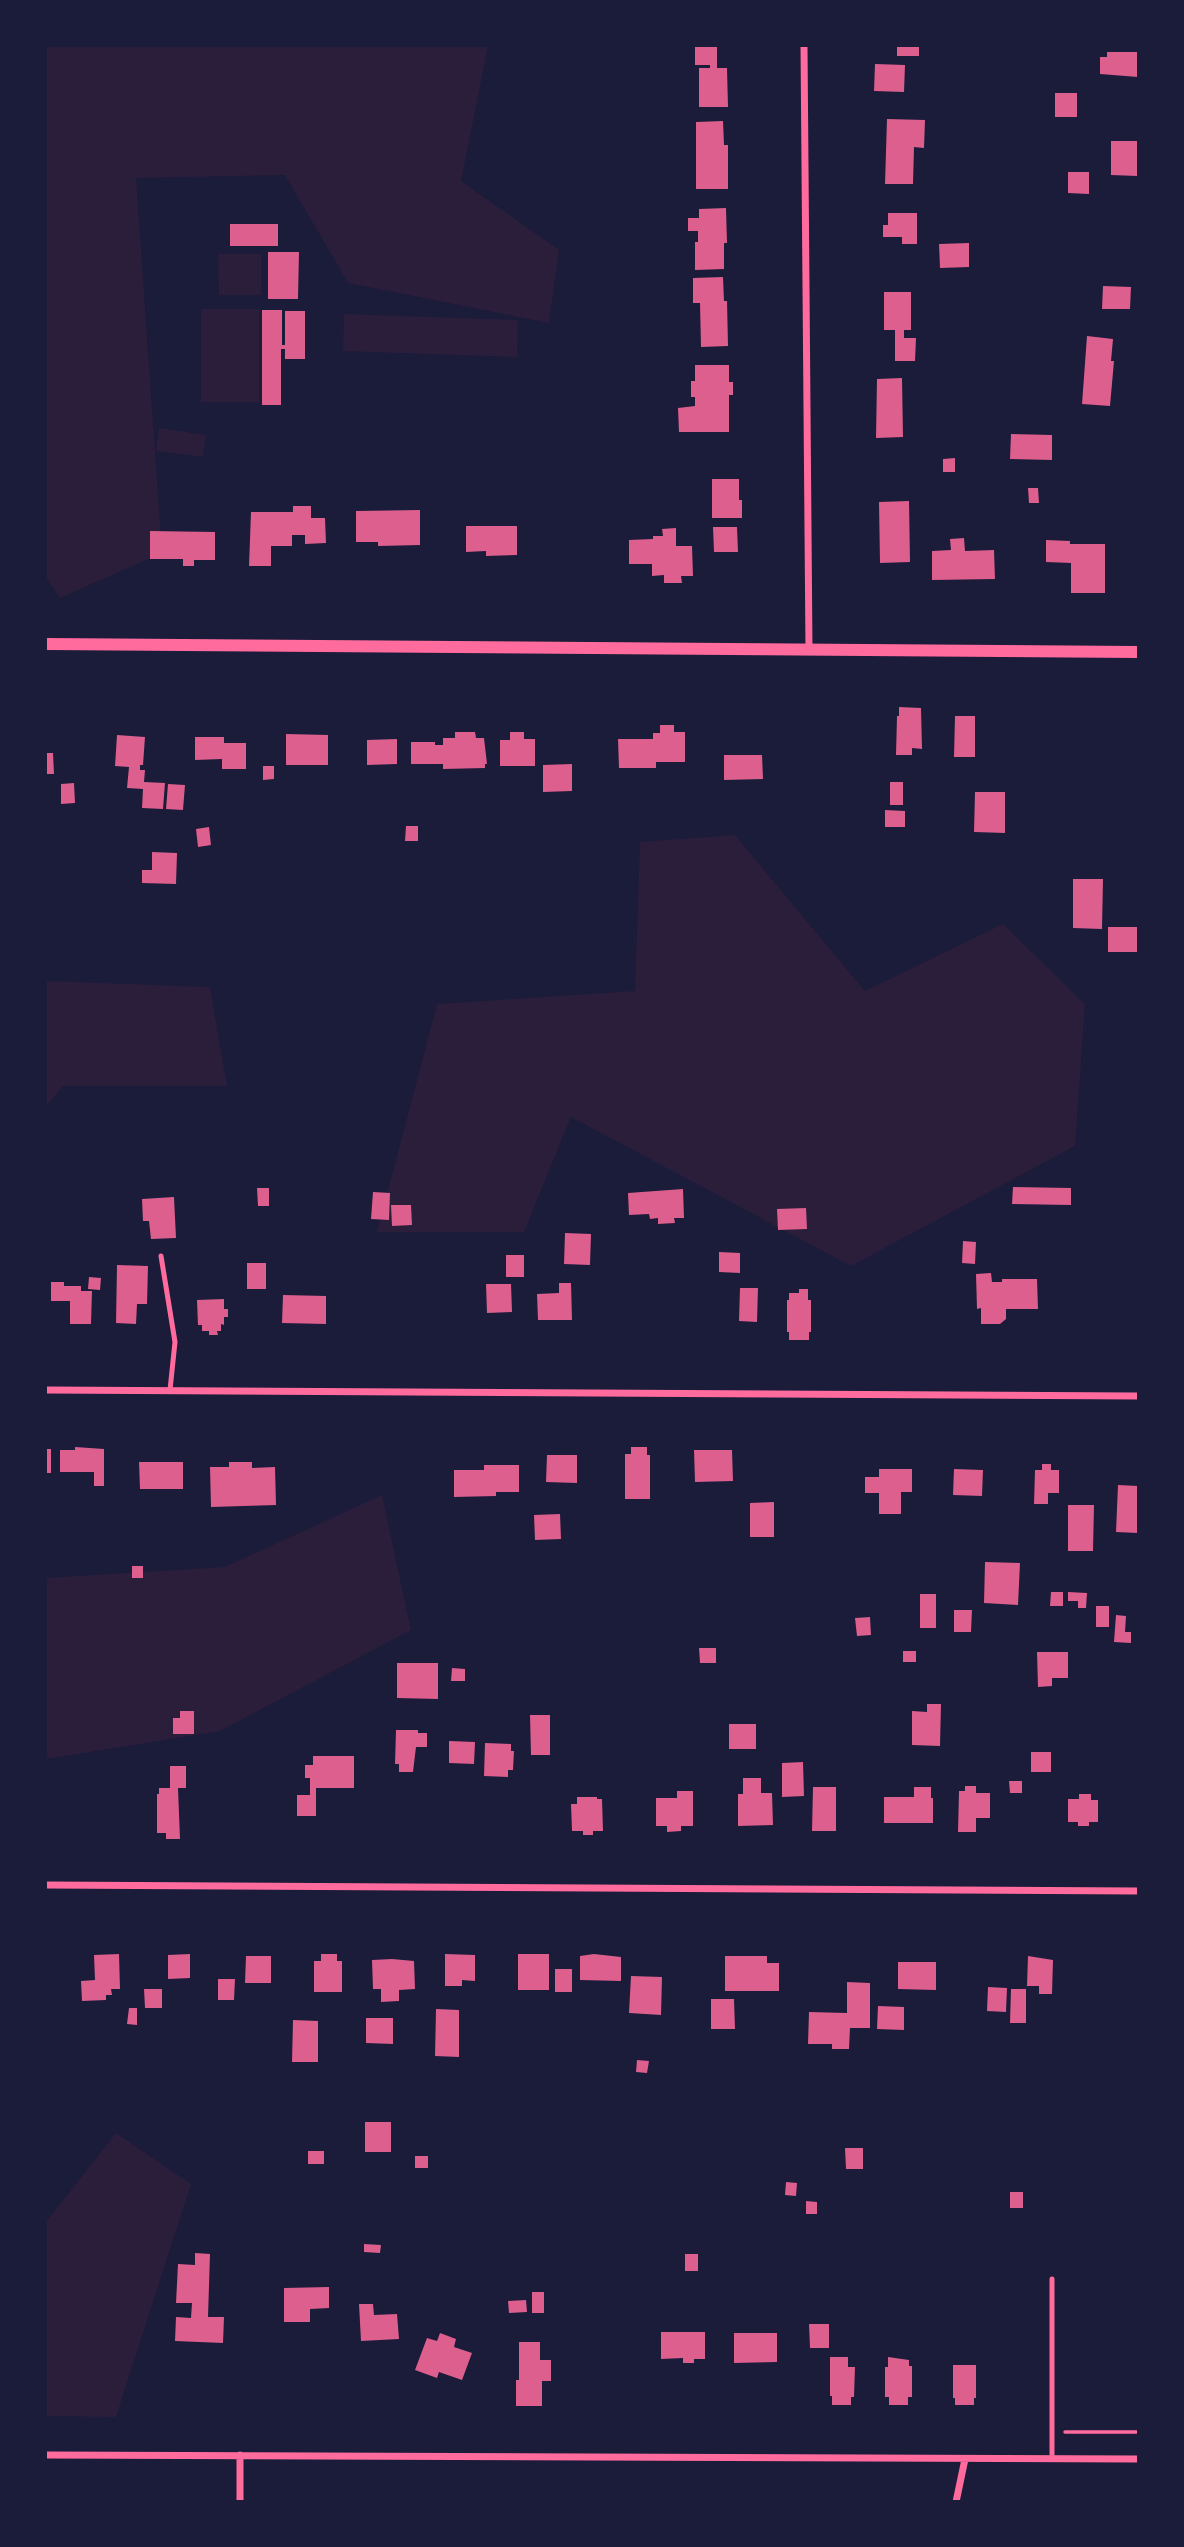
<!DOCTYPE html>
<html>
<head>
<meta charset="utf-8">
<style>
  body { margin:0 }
  #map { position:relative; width:1184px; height:2547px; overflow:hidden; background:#1b1b3a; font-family:Literata,serif }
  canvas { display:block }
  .frame { position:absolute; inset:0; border:47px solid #1b1b3a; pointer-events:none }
</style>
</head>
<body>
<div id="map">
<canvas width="1184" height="2547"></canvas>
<div class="frame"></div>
</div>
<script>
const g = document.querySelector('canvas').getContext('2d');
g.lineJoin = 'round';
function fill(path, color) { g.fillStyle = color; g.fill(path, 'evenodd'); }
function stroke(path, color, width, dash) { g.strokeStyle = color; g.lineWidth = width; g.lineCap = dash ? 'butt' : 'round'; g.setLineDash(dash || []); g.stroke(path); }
fill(new Path2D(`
  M46,46H488L461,181L559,250L549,323L348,283L285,175L136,178L162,553L60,598L46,577Z
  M218,254H261V295H219Z
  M201,309H259V402H201Z
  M344,314L518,320L517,357L343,351Z
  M159,428L206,435L203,457L156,451Z
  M735,835L865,991L1003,924L1085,1004L1075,1146L851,1266L571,1117L524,1232H377L437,1004L635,991L640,842Z
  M46,981L210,987L227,1086H63L46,1106Z
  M382,1495L411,1630L220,1731L46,1759V1578L225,1567Z
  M116,2133L191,2184L116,2417L46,2416V2222Z`), '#2a1e3b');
fill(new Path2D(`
  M897,46H919V56H897Z
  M695,47H717V68H727L728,107H699V68H710V65H695Z
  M1107,52H1138V77L1100,74V57H1107Z
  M875,64L905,65L904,92L874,91Z
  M1055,93H1077V117H1055Z
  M887,119L925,120L924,148L914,147L913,184H885Z
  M723,121L724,145H728V189H696V122Z
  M1111,141H1138L1137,176L1111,175Z
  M1068,172H1089V194L1068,193Z
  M726,208L727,243H724V269L695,270V242H698V231H688V218H699V209Z
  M888,213H917V244H902V237H883V225H888Z
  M230,224H278V246H230Z
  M969,243V267L940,268L939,244Z
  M268,252H299L298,299H268Z
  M723,277L724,301H727L728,346L701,347L700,303H693V278Z
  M1103,286L1131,287L1130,309H1102Z
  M884,292H911V330H904V338H916L915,361H895V330H884Z
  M262,310H282V345H285V311H305V359H285V349H281V405H262Z
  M1087,336L1113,339L1111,361H1114L1110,406L1082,404Z
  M695,365H729V382H733V395H729V432H679L678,408L695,406V397H691V381H695Z
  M902,378L903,437L876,438L877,379Z
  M1011,434L1052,435V460L1010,459Z
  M955,458V472H943V459Z
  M712,479H739V500H742V518H712Z
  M1028,488H1038L1039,503H1029Z
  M909,501L910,562L880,563L879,502Z
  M293,506H311V518H325L326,543L305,544V535H292V546H271V566H249L251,512H293Z
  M420,510V545L378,546V542H356V511Z
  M466,526H517V555L486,556V551L466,552Z
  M713,527H737L738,552H714Z
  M676,528V546H692L693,576H681L682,583H664V575L652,576V564H629V540L653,539V536H663L662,529Z
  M150,531L215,532V560H194V566H183V559H150Z
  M964,538L965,551L994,550L995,579L932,580V551L951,550L950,539Z
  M1046,540L1070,541V544H1105V593H1071V563L1046,562Z
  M899,707L921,708L922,749L912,748V755H896L897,716H899Z
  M955,716H975V757H954Z
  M660,725H674V732H685V762H656V768H619L618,739H653V733H660Z
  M455,732H475L476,738H484L487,764H485V768L443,769V764H411V742H435V745H443V738H455Z
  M510,732H524V739H535V766H500V740H510Z
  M286,734L328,735V765H286Z
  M117,735L145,737L143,765H140V770H145L144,782L165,783L163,809L142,808L143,789L127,788L129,767L115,766Z
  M195,737H224V743H246V769H222V759L195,760Z
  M397,739V764L367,765V740Z
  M46,753H53L54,774H46Z
  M724,755H762L763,779L724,780Z
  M572,764V791L543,792V765Z
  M263,766H274V779L263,780Z
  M890,782H903V805H890Z
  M74,783L75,803L61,804V784Z
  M168,784L185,785L183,810L166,809Z
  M975,792H1005V833L974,832Z
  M885,810L905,811V827H885Z
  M406,826H418V841H405Z
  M209,827L211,845L198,847L196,829Z
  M152,852L177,853L176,884L142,883V870H152Z
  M1073,879H1103L1102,929L1073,928Z
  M1108,927H1138V952H1108Z
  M1013,1187L1071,1188V1205L1012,1204Z
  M257,1188H269V1206H258Z
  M683,1189L684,1218H674L675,1223L658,1224V1218L650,1219L649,1214L629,1215L628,1193Z
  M373,1192L390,1193L389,1220L371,1219Z
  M174,1197L176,1238L151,1239L149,1221H143L142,1199Z
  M391,1205H411L412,1225L392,1226Z
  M806,1208L807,1229L778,1230L777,1209Z
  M565,1233L591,1234L590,1265L564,1264Z
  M963,1241L976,1242L975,1264L962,1263Z
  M719,1252L740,1253V1273L719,1272Z
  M506,1255H524V1277H506Z
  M247,1263H266V1289H247Z
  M117,1265L148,1266L147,1304H137L136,1324L116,1323Z
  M991,1273L992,1282H1002V1279H1037L1038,1309H1006V1319L1000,1324H981V1308L977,1309L976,1274Z
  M89,1277L101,1278L100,1290L88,1289Z
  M51,1282H64V1286H81V1291H92L91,1324H70V1301H51Z
  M559,1283H571L572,1320H538L537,1294L559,1293Z
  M486,1284H511L512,1312L487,1313Z
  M740,1288H758L757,1322L739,1321Z
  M799,1289H808V1300H811V1332H809V1340H789V1332H787V1300H789V1293H799Z
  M283,1295L326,1296V1324L282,1323Z
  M224,1299V1309H228V1317H224V1325L221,1324V1331H217L218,1335H209V1331H202V1325H198L197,1300Z
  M75,1447L104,1449V1486H94V1472H60V1450H75Z
  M631,1447H647V1455H650V1499H625V1454H631Z
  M46,1449H51V1473H46Z
  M694,1450H732L733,1481L695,1482Z
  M547,1455H577V1483L546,1482Z
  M139,1462H183V1489H140Z
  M229,1462H252V1468L275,1467L276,1505L211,1507L210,1467H229Z
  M1042,1464H1051V1470H1059V1493H1048V1504H1034L1035,1470H1042Z
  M484,1465H519V1492H496V1496L454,1497V1470H484Z
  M879,1469H912V1492H901V1514H879V1493H865V1477H879Z
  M954,1469L983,1470L982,1496L953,1495Z
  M1118,1485L1138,1486V1533L1116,1532Z
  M774,1502V1537H750V1503Z
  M1068,1505H1094L1093,1551H1068Z
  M560,1514L561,1539L535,1540L534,1515Z
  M985,1562L1020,1563L1018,1605L984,1603Z
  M132,1566H143V1578H132Z
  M1051,1592H1063V1606H1050Z
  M1068,1592L1087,1593L1086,1608H1078V1601H1068Z
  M920,1594H936V1628H920Z
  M1096,1606H1109V1627H1096Z
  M954,1610H972L971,1632H954Z
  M1116,1615L1126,1616L1125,1632H1131V1643L1114,1642Z
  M870,1617L871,1635L857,1636L855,1618Z
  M699,1648H716V1663H700Z
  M903,1651H916V1662H903Z
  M1037,1652H1068V1678H1052V1686L1038,1687Z
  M397,1663H438V1699L397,1698Z
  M452,1668L465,1669V1681H451Z
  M927,1704H941L940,1746L912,1745V1711L927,1712Z
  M180,1711H194V1734H173V1718H180Z
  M530,1715H550V1755H531Z
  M729,1724H756V1749H729Z
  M396,1730H418V1733H427V1747H416L413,1772H399V1764H395Z
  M449,1741L475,1742L474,1764L449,1763Z
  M485,1743L511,1744V1751H514L513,1770H508V1777L484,1776Z
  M1031,1752H1051V1772H1031Z
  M313,1756H354V1788H316V1816H297V1795H310V1778H305V1765H313Z
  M803,1762L804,1796L782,1797V1763Z
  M170,1766H186V1788H178L180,1839H166V1833H157V1794H159V1788H170Z
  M743,1778H761V1793H772L773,1825L738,1826V1794H743Z
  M1009,1781H1022V1793H1010Z
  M965,1786H976V1793H990V1818H976V1832H958L959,1791H965Z
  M813,1787H836V1831H812Z
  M914,1787H931V1798H933V1823H884V1797H914Z
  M677,1791H693V1826H681V1831L667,1832V1826H656V1798H677Z
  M1079,1794H1091V1800H1098V1822H1089V1826H1078V1822H1068V1799H1079Z
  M577,1797H597V1799H602L603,1831H593V1835H583V1831H572L571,1804H577Z
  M119,1954L120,1989H111L112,1995H106V2000L82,2001L81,1981L95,1980L94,1955Z
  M190,1954V1978L168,1979V1955Z
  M321,1954H337V1961H342V1992H314V1961H321Z
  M445,1954L475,1955V1981L462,1980V1986H445Z
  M518,1954H549V1990H518Z
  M594,1954L621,1957V1981L580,1980V1956Z
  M246,1956H271V1983H245Z
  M725,1956H767V1963H779V1991H725Z
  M1028,1956L1053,1960L1052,1994H1039V1986H1027Z
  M392,1959L414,1961L415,1989L399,1990V2001L381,2002V1989H373L372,1960Z
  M898,1962H936V1990L898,1989Z
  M555,1969H572V1992H555Z
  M631,1976L662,1977L661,2015L629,2013Z
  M218,1979H235L234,2000H218Z
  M847,1982L870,1983V2028H850L849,2049H832V2044H808L809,2012L847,2013Z
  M988,1987L1007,1988L1006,2012L987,2011Z
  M144,1989H162V2008H145Z
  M1011,1989H1026V2023H1010Z
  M711,1999H734L735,2029H711Z
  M878,2006L904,2007V2030L877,2029Z
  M129,2008H137V2025L127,2024Z
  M436,2009L459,2010V2057L435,2056Z
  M366,2018H393V2044L366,2043Z
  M293,2020L318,2021V2062H292Z
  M637,2060L649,2061L647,2073L636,2072Z
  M365,2122H391V2152H365Z
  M845,2148H863V2169H846Z
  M308,2151H324V2164H308Z
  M415,2156H428V2168H415Z
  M786,2182L797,2183L796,2196L785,2195Z
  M1010,2192H1023V2208H1010Z
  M806,2201L817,2202V2214H806Z
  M364,2244L381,2245L380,2253L364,2252Z
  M195,2253L210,2254L208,2317H224L223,2343L175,2341L176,2317L191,2318L192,2303H176L178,2264L195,2265Z
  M685,2254H698V2271H685Z
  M329,2287V2308L310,2309V2322H284V2288Z
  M532,2292H544V2313H532Z
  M526,2300L527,2312L509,2313L508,2301Z
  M359,2304H373L374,2315L397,2314L399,2339L361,2341Z
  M809,2324H829V2348H810Z
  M661,2332H705V2359H694V2363H683V2358L661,2359Z
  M440,2333L456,2339L454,2347L472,2353L462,2380L439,2372L437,2378L415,2370L427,2338L437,2341Z
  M734,2333H777V2362L734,2363Z
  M519,2342H540V2360H551V2381H542V2406H516V2380H519Z
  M830,2357H848V2367H855L854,2397H851V2405H832V2396H830Z
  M888,2357L909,2360V2366H912V2397H908V2405H889V2397H885V2367H888Z
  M953,2365H976V2398H974V2405H955V2398H953Z`), '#dd5f8e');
stroke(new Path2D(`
  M1065,2432H1138`), '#ff6b9d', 3.5);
stroke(new Path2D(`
  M161,1256L175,1342L170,1390
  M1052,2279V2459`), '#ff6b9d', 5);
stroke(new Path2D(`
  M804,46L809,650
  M46,1390L1138,1396
  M46,1885L1138,1891
  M46,2455L1138,2459
  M240,2455V2502
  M956,2502L965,2459`), '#ff6b9d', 7);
stroke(new Path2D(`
  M46,644L1138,652`), '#ff6b9d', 12);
</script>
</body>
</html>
